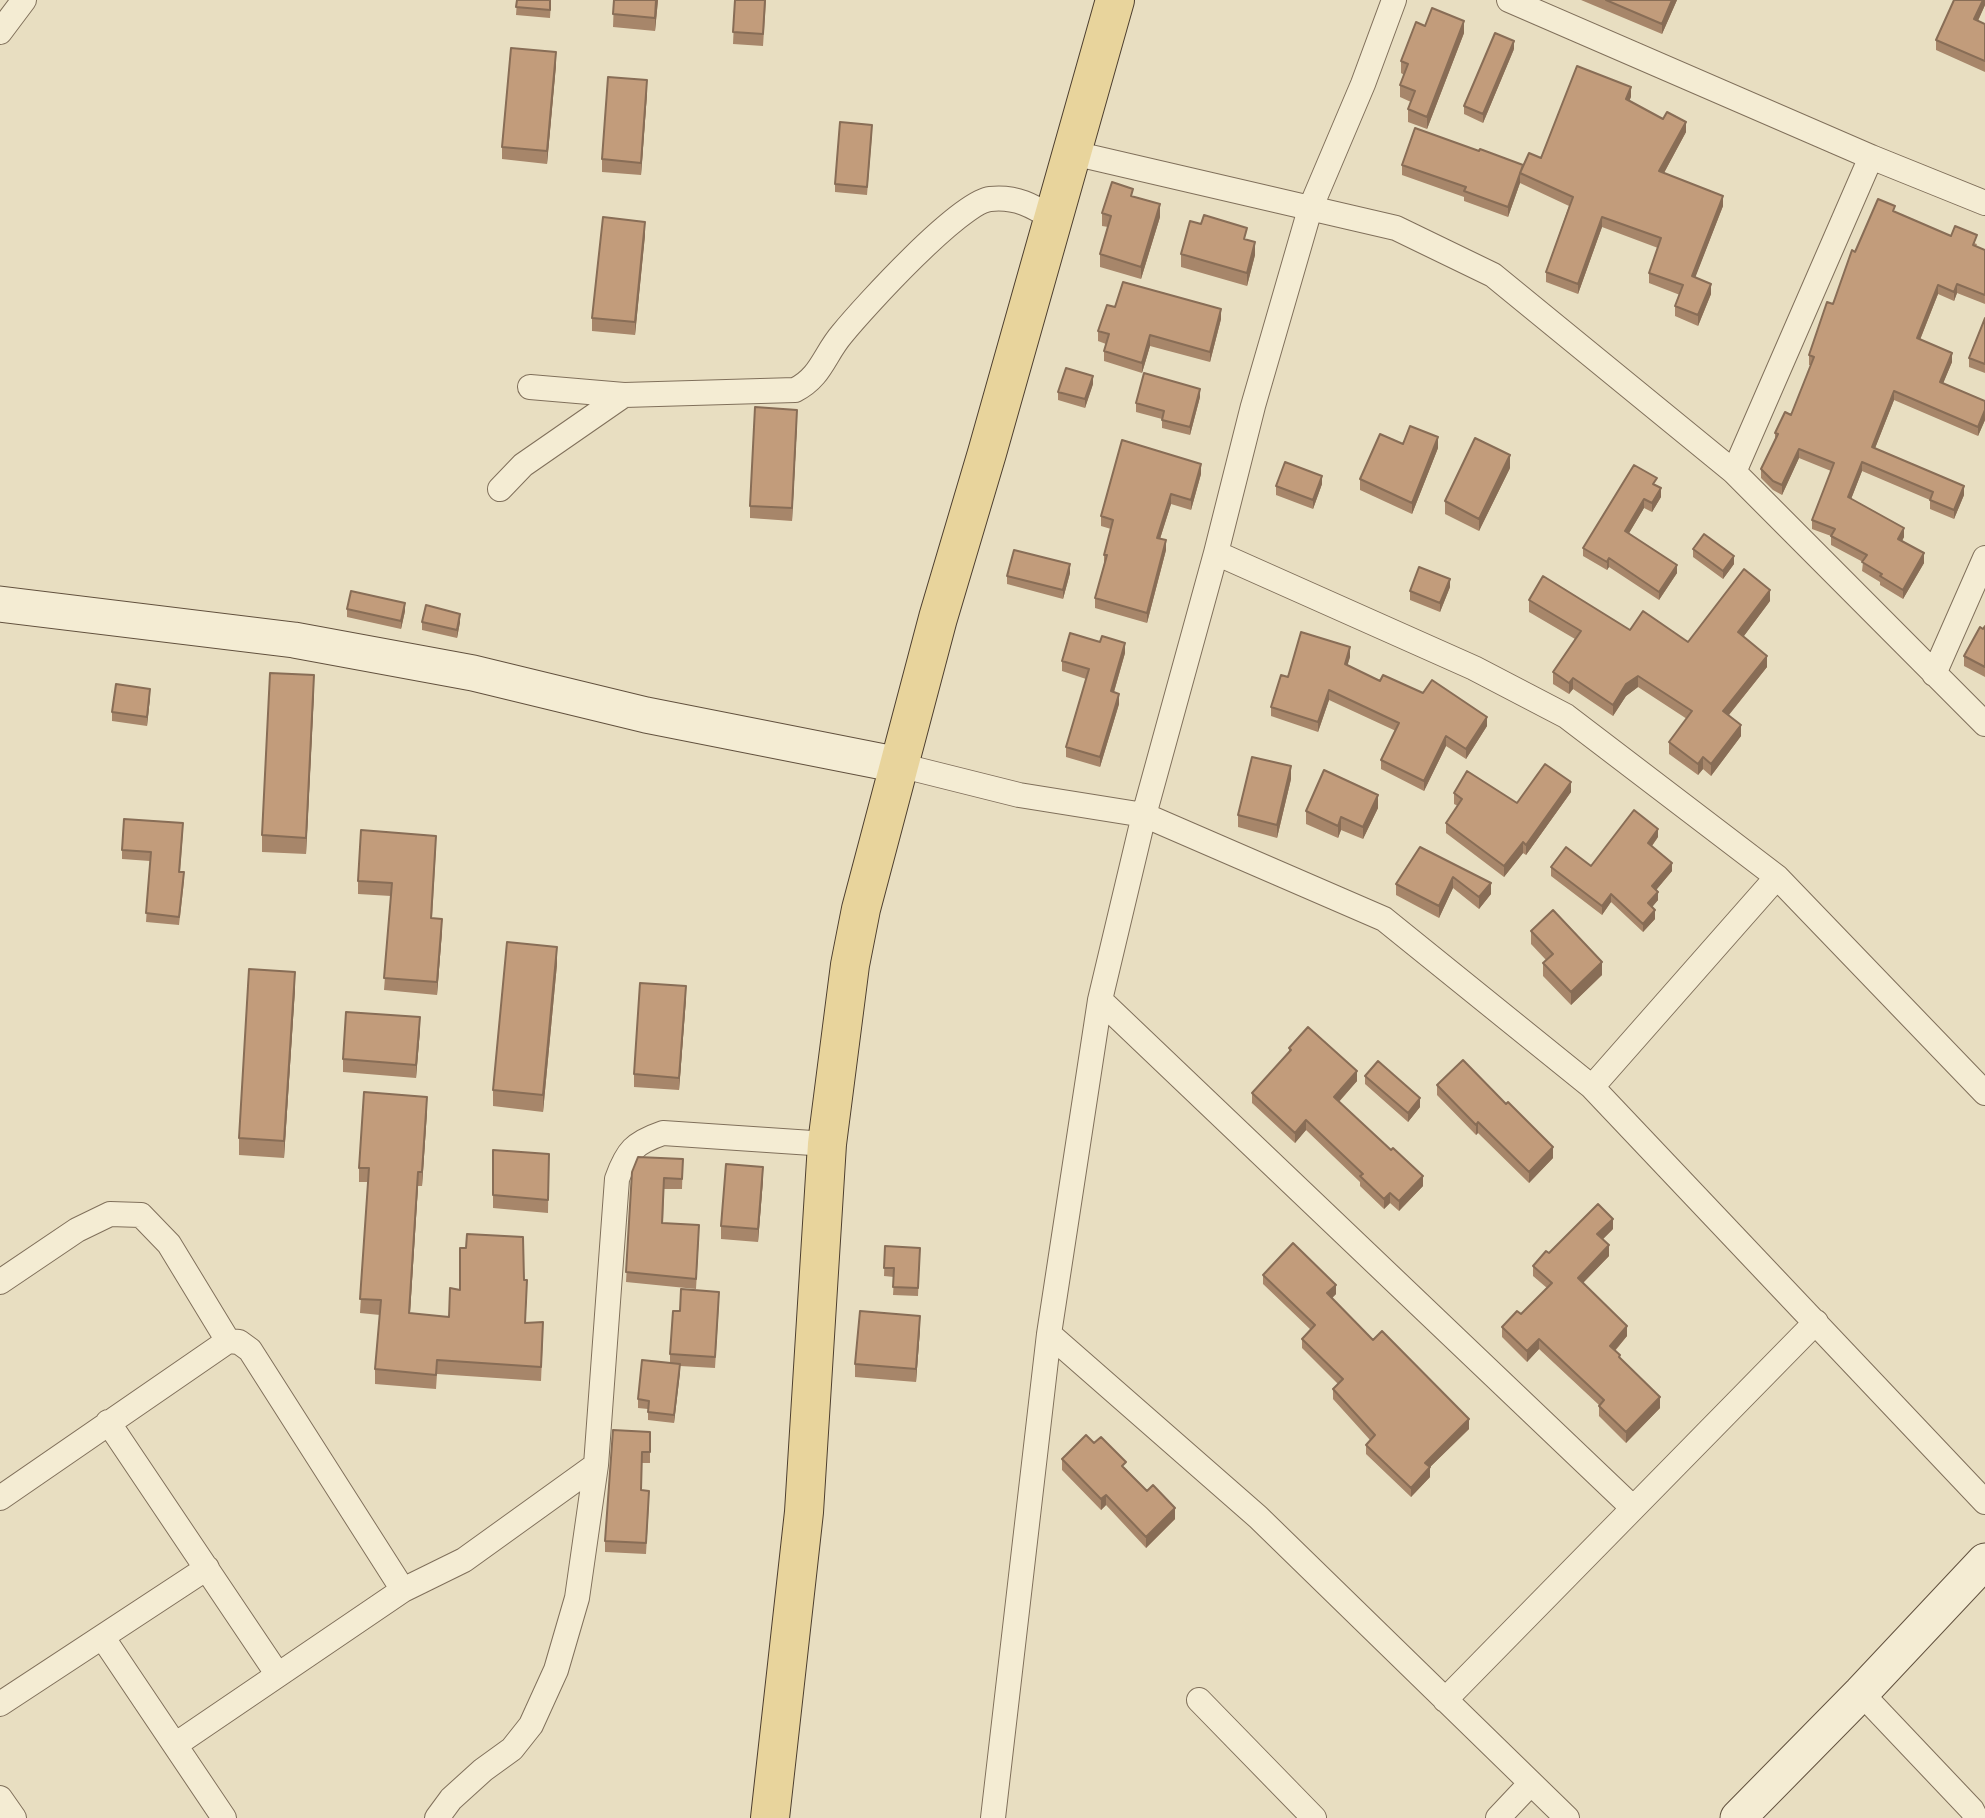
<!DOCTYPE html>
<html>
<head>
<meta charset="utf-8">
<style>
  body { margin:0 }
  canvas { display:block; background:#e8dec1 }
</style>
</head>
<body>
<canvas width="1985" height="1818"></canvas>
<script>
const g = document.querySelector('canvas').getContext('2d');
g.lineJoin = 'round';
function stroke(path, color, width, dash) { g.strokeStyle = color; g.lineWidth = width; g.lineCap = dash ? 'butt' : 'round'; g.setLineDash(dash || []); g.stroke(path); }
function fill(path, color) { g.fillStyle = color; g.fill(path, 'evenodd'); }
const street = new Path2D(`
  M1509,0L1871,157L1985,203
  M0,32L24,0
  M1073,153L1396,228L1493,275L1734,472L1985,724
  M530,387L624,395L795,390C821,377 824,355 842,334C864,307 960,202 990,199C1016,196 1033,206 1054,219
  M1734,472L1871,157
  M500,489L523,465L624,395
  M1216,553L1474,668L1566,716L1777,877L1985,1093
  M1934,674L1985,558
  M899,765L1019,795L1144,815L1384,919L1592,1087L1985,1502
  M1100,1000L1632,1507
  M1592,1087L1777,877
  M0,1282L77,1230L110,1214L141,1215L169,1244L228,1341
  M1049,1334L1258,1517L1567,1818
  M108,1422L278,1675
  M0,1498L228,1341L239,1342L250,1350L403,1590
  M103,1638L224,1818
  M1861,1693L1972,1810L1976,1818
  M1199,1700L1314,1818
  M1445,1700L1816,1322
  M0,1704L207,1568
  M175,1745L403,1590L464,1560L596,1465
  M0,1798L14,1818
  M437,1818L451,1799L483,1770L512,1749L531,1725L556,1670L577,1598L596,1465L617,1179C627,1151 634,1143 663,1133L827,1144
  M993,1818L1049,1334L1100,1000L1144,815L1216,553L1253,406L1310,209L1363,84L1394,0
  M1498,1818L1531,1783`);
const secondary = new Path2D(`
  M0,604L294,640L473,673L646,715L899,765
  M1738,1818L1861,1693L1985,1561`);
const primary = new Path2D(`
  M770,1818L804,1512L827,1144L850,965L861,909L938,618L987,453L1115,0`);
stroke(street, '#80705b', 26);
stroke(secondary, '#62513e', 37);
stroke(primary, '#4e3f2f', 40);
stroke(street, '#f4ecd3', 24);
stroke(secondary, '#f4ecd3', 35);
stroke(primary, '#e8d49c', 38);
fill(new Path2D(`
  M517,0H551L550,18L516,15Z
  M614,0H658L655,31L613,27Z
  M735,0H766L763,46L733,44Z
  M1581,0H1677L1662,34Z
  M1985,0V5L1978,21L1985,24V72L1936,50V40Z
  M1425,26L1464,33L1427,129L1408,122V109L1411,102L1400,97V85L1404,75L1401,73V61Z
  M1514,49L1483,123L1464,114V106Z
  M556,65L547,164L502,159V147Z
  M647,93L641,175L602,172V159Z
  M1631,97L1629,100L1686,132L1664,173L1723,206L1695,277L1711,294L1698,326L1675,316V306L1680,295L1649,283V273L1658,248L1602,227L1578,294L1546,282V272L1569,206L1520,183L1508,217L1464,201V197L1402,175V165L1479,151L1523,165L1541,158Z
  M872,134L867,195L835,192V184Z
  M1133,196L1160,217L1141,279L1100,267V254L1108,227L1102,226V213Z
  M1895,212L1951,236L1977,244L1976,246L1985,250V304L1957,293L1954,301L1938,294L1920,340L1952,362L1943,383L1985,401V420L1978,436L1894,400L1875,448L1964,495L1954,519L1930,509V500L1862,471L1851,499L1904,537L1902,541L1924,563L1903,599L1880,585V582L1862,571L1863,562L1831,545V536L1812,529V520L1831,471L1799,458L1782,495L1773,490L1761,478V469L1775,439V433L1791,415L1811,365H1809V355L1833,304L1855,252Z
  M645,235L635,335L592,331V318Z
  M1247,240L1255,255L1247,286L1181,267V254Z
  M1115,307L1221,319L1210,362L1150,346L1142,373L1104,361V351L1106,344L1098,341V331Z
  M1985,318V373L1969,367V358Z
  M1093,384L1085,408L1058,400V392Z
  M1200,397L1190,435L1162,428V419L1136,412V403Z
  M797,423L792,521L750,518V506Z
  M1438,448L1412,514L1360,490V479Z
  M1510,468L1479,531L1445,514V501Z
  M1201,474L1191,510L1171,504L1160,539L1166,550L1147,623L1095,608V598L1104,564V555L1111,529L1101,526V516Z
  M1322,484L1313,509L1276,495V486Z
  M1657,486L1661,497L1652,512L1644,508L1629,533L1677,573L1659,600L1609,567L1607,570L1583,556V548Z
  M1693,549L1734,564L1723,579L1693,557Z
  M1070,573L1063,599L1007,584V576Z
  M1450,587L1440,612L1410,600V591Z
  M1529,600L1630,630L1688,642L1770,601L1743,637L1767,667L1729,715L1741,736L1711,776L1703,769L1698,775L1669,754V742L1687,719L1638,687L1626,696L1613,716L1573,689L1569,694L1553,684V672L1575,639L1529,612Z
  M347,609L405,611L401,629L347,617Z
  M422,622H460L457,638L422,630Z
  M1985,626V677L1964,666V656Z
  M1125,653L1114,692L1119,704L1100,767L1066,757V747L1086,679L1062,671V661Z
  M1350,657L1347,665L1380,681L1487,726L1466,759L1446,746L1424,791L1381,769V760L1396,731L1329,700L1318,732L1271,716V707L1288,677Z
  M314,692L306,854L262,852V835Z
  M150,697L147,726L112,721V712Z
  M1291,779L1277,838L1238,827V815Z
  M1571,792L1526,855L1523,853L1504,877L1446,833V823L1458,806L1454,804V793L1517,803Z
  M1378,808L1363,839L1341,830L1338,838L1306,824V811Z
  M183,831L180,872L184,881L179,925L146,922L150,861L122,859V850Z
  M1658,837L1652,846L1672,871L1656,890L1658,900L1652,907L1655,919L1643,932L1611,902L1602,915L1551,876V867L1591,866Z
  M1420,847L1491,894L1479,909L1453,888L1439,918L1396,895V884Z
  M436,848L432,918L442,931L437,995L384,990L391,896L358,894V881Z
  M1531,931L1602,975L1571,1005L1543,976V963L1546,960L1531,944Z
  M557,964L543,1112L493,1106V1090Z
  M295,989L284,1158L239,1155V1138Z
  M686,998L679,1090L634,1087V1074Z
  M420,1030L416,1078L343,1072V1059Z
  M1289,1048L1357,1081L1339,1102L1423,1186L1399,1211L1390,1203L1384,1209L1360,1186V1182L1306,1130L1295,1143L1252,1103V1093L1289,1053Z
  M1365,1076L1420,1107L1408,1122L1365,1084Z
  M1437,1085L1553,1158L1529,1183L1478,1133L1476,1135L1437,1095Z
  M427,1111L422,1186H418L410,1313L449,1317L460,1290L524,1280L527,1294L525,1323L543,1336L541,1381L437,1374L436,1389L375,1384V1369L380,1315L360,1313L368,1182H359V1168Z
  M493,1150L549,1154L548,1213L493,1208Z
  M683,1159L682,1189H664L663,1223L699,1235L696,1289L626,1282L632,1172Z
  M763,1180L758,1242L721,1239V1226Z
  M1613,1229L1603,1239L1609,1256L1583,1283L1627,1336L1615,1351L1620,1359L1660,1408L1626,1443L1599,1416V1405L1539,1349L1527,1362L1502,1337V1327L1521,1314L1547,1288L1533,1276V1266L1549,1253Z
  M885,1246L920,1248L918,1296L893,1295L894,1277L884,1276Z
  M1263,1275L1336,1294L1332,1298L1373,1340L1469,1429L1430,1467V1477L1411,1497L1366,1454V1445L1370,1440L1333,1399V1389L1338,1384L1302,1348V1339L1311,1330L1263,1284Z
  M719,1303L715,1368L680,1366L674,1423L648,1420V1409L638,1408V1399L670,1363V1354L680,1311Z
  M920,1329L916,1382L855,1377V1364Z
  M650,1432V1463H642L641,1490L649,1502L646,1554L605,1552V1541Z
  M1094,1443L1126,1469L1175,1519L1146,1548L1106,1505L1101,1510L1062,1470V1459Z`), '#a7866a');
fill(new Path2D(`
  M656,0H658L655,31V18Z
  M1672,0H1677L1662,34V24Z
  M1983,0H1985V5L1974,29V19Z
  M1464,21V33L1427,129V117Z
  M1514,41V49L1483,123V114Z
  M556,52V65L547,164V151Z
  M647,80V93L641,175V163Z
  M1631,87V97L1626,109V99Z
  M1686,122V132L1659,182V171Z
  M1520,173V183L1508,217V207Z
  M1723,196V206L1692,286V276Z
  M1160,204V217L1141,279V267Z
  M1602,217V227L1578,294V284Z
  M645,222V235L635,335V322Z
  M1255,242V255L1247,286V273Z
  M1711,284V294L1698,326V315Z
  M1957,284V293L1954,301V292Z
  M1938,285V294L1917,347V338Z
  M1221,309V319L1210,362V352Z
  M1150,335V346L1142,373V363Z
  M1952,353V362L1940,391V382Z
  M1093,376V384L1085,408V399Z
  M1200,389V397L1190,435V427Z
  M1894,391V400L1872,456V447Z
  M797,410V423L792,521V508Z
  M1985,410V420L1978,436V427Z
  M1438,437V448L1412,514V503Z
  M1799,449V458L1782,495V485Z
  M1510,455V468L1479,531V519Z
  M1862,462V471L1848,507V497Z
  M1201,464V474L1191,510V500Z
  M1322,476V484L1313,509V500Z
  M1964,486V495L1954,519V510Z
  M1661,488V497L1652,512V503Z
  M1171,494V504L1157,548V538Z
  M1644,499V508L1625,540V531Z
  M1904,528V537L1898,548V539Z
  M1166,540V550L1147,623V613Z
  M1924,553V563L1903,599V590Z
  M1734,556V564L1723,579V571Z
  M1609,558V567L1607,570V562Z
  M1070,564V573L1063,599V590Z
  M1677,565V573L1659,600V592Z
  M1450,579V587L1440,612V603Z
  M1770,590V601L1738,644V632Z
  M405,603V611L401,629V621Z
  M460,614V622L457,638V630Z
  M1125,643V653L1111,702V691Z
  M1350,647V657L1345,674V664Z
  M1767,656V667L1723,722V711Z
  M314,675V692L306,854V838Z
  M1638,676V687L1626,696L1613,716V705L1626,684Z
  M1573,678V689L1569,694V683Z
  M150,689V697L147,726V717Z
  M1329,690V700L1318,732V722Z
  M1119,694V704L1100,767V757Z
  M1487,717V726L1466,759V749Z
  M1741,725V736L1711,776V764Z
  M1446,736V746L1424,791V781Z
  M1703,757V769L1698,775V764Z
  M1291,766V779L1277,838V825Z
  M1571,782V792L1526,855V845Z
  M1378,795V808L1363,839V827Z
  M1341,817V830L1338,838V826Z
  M1658,829V837L1648,851V843Z
  M1523,842V853L1504,877V866Z
  M1672,863V871L1652,895V886Z
  M1453,877V888L1439,918V906Z
  M1491,883V894L1479,909V897Z
  M1658,892V900L1648,912V903Z
  M1611,894V902L1602,915V906Z
  M1655,910V919L1643,932V924Z
  M442,919V931L437,995V982Z
  M557,947V964L543,1112V1095Z
  M1602,962V975L1571,1005V992Z
  M295,972V989L284,1158V1141Z
  M686,986V998L679,1090V1078Z
  M420,1017V1030L416,1078V1065Z
  M1357,1071V1081L1334,1107V1097Z
  M427,1097V1111L422,1186V1172Z
  M1420,1098V1107L1408,1122V1113Z
  M1306,1120V1130L1295,1143V1133Z
  M1478,1122V1133L1476,1135V1125Z
  M1553,1147V1158L1529,1183V1172Z
  M763,1167V1180L758,1242V1229Z
  M418,1172V1186L409,1328V1313Z
  M1423,1176V1186L1399,1211V1201Z
  M1390,1193V1203L1384,1209V1199Z
  M1613,1219V1229L1597,1245V1234Z
  M1609,1245V1256L1578,1288V1278Z
  M1336,1285V1294L1327,1303V1293Z
  M920,1316V1329L916,1382V1369Z
  M1627,1326V1336L1610,1356V1346Z
  M1539,1339V1349L1527,1362V1351Z
  M680,1364V1373L674,1423V1415Z
  M1660,1397V1408L1626,1443V1432Z
  M1469,1419V1429L1425,1472V1463Z
  M1430,1467V1477L1411,1497V1488Z
  M1106,1495V1505L1101,1510V1499Z
  M1175,1508V1519L1146,1548V1537Z`), '#886d56');
const building = new Path2D(`
  M517,0H550V10L516,7Z
  M614,0H656L655,18L613,14Z
  M735,0H765L763,34L733,32Z
  M1606,0H1672L1662,24Z
  M1954,0H1983L1974,19L1985,24V61L1936,40Z
  M1432,8L1464,21L1427,117L1408,109L1415,91L1400,85L1408,64L1401,61L1416,22L1425,26Z
  M1495,33L1514,41L1483,114L1464,106Z
  M511,48L556,52L547,151L502,147Z
  M1577,66L1631,87L1626,99L1663,119L1667,112L1686,122L1659,171L1723,196L1692,276L1711,284L1698,315L1675,306L1683,285L1649,273L1661,238L1602,217L1578,284L1546,272L1573,197L1520,173L1529,153L1541,158Z
  M608,77L647,80L641,163L602,159Z
  M840,122L872,125L867,187L835,184Z
  M1415,128L1479,151L1480,149L1523,165L1508,207L1464,191L1466,187L1402,165Z
  M1112,182L1133,189L1131,196L1160,204L1141,267L1100,254L1111,216L1102,213Z
  M1878,199L1895,206L1893,211L1951,236L1955,226L1977,235L1973,245L1985,250V295L1957,284L1954,292L1938,285L1917,338L1952,353L1940,382L1985,401V410L1978,427L1894,391L1872,447L1964,486L1954,510L1930,500L1933,492L1862,462L1848,497L1904,528L1898,539L1924,553L1903,590L1880,576L1882,574L1862,562L1867,555L1831,536L1835,529L1812,520L1834,463L1799,449L1782,485L1773,481L1761,469L1778,434L1775,433L1785,412L1791,415L1814,357L1809,355L1827,302L1833,304L1852,250L1855,252Z
  M1204,215L1247,228L1244,239L1255,242L1247,273L1181,254L1190,221L1201,224Z
  M603,217L645,222L635,322L592,318Z
  M1123,282L1221,309L1210,352L1150,335L1142,363L1104,351L1109,334L1098,331L1107,305L1115,307Z
  M1985,318V364L1969,358Z
  M1066,368L1093,376L1085,399L1058,392Z
  M1144,373L1200,389L1190,427L1162,420L1164,411L1136,403Z
  M755,407L797,410L792,508L750,506Z
  M1410,426L1438,437L1412,503L1360,479L1380,434L1403,444Z
  M1475,438L1510,455L1479,519L1445,501Z
  M1122,440L1201,464L1191,500L1171,494L1157,538L1166,540L1147,613L1095,598L1107,555H1104L1113,520L1101,516Z
  M1285,462L1322,476L1313,500L1276,486Z
  M1634,465L1657,478L1653,484L1661,488L1652,503L1644,499L1625,531L1677,565L1659,592L1609,558L1607,562L1583,548Z
  M1704,534L1734,556L1723,571L1693,549Z
  M1014,550L1070,564L1063,590L1007,576Z
  M1419,567L1450,579L1440,603L1410,591Z
  M1744,569L1770,590L1738,632L1767,656L1723,711L1741,725L1711,764L1703,757L1698,764L1669,742L1692,711L1638,676L1626,684L1613,705L1573,678L1569,683L1553,672L1581,631L1529,600L1543,576L1630,630L1643,611L1688,642Z
  M351,591L405,603L401,621L347,609Z
  M426,605L460,614L457,630L422,622Z
  M1985,626V667L1964,656L1980,627L1983,629Z
  M1301,632L1350,647L1345,664L1380,681L1383,675L1423,693L1432,680L1487,717L1466,749L1446,736L1424,781L1381,760L1399,723L1329,690L1318,722L1271,707L1281,675L1288,677Z
  M1070,633L1100,642L1102,636L1125,643L1111,691L1119,694L1100,757L1066,747L1089,669L1062,661Z
  M270,673L314,675L306,838L262,835Z
  M116,684L150,689L147,717L112,712Z
  M1252,757L1291,766L1277,825L1238,815Z
  M1545,764L1571,782L1526,845L1523,842L1504,866L1446,823L1462,799L1454,793L1467,771L1517,803Z
  M1324,770L1378,795L1363,827L1341,817L1338,826L1306,811Z
  M1634,810L1658,829L1648,843L1672,863L1652,886L1658,892L1648,903L1655,910L1643,924L1611,894L1602,906L1551,867L1566,847L1591,866Z
  M124,819L183,823L179,872H184L179,917L146,913L151,852L122,850Z
  M361,830L436,836L431,918L442,919L437,982L384,978L392,883L358,881Z
  M1420,847L1491,883L1479,897L1453,877L1439,906L1396,884Z
  M1553,910L1602,962L1571,992L1543,963L1553,954L1531,931Z
  M507,942L557,947L543,1095L493,1090Z
  M249,969L295,972L284,1141L239,1138Z
  M640,983L686,986L679,1078L634,1074Z
  M346,1012L420,1017L416,1065L343,1059Z
  M1308,1027L1357,1071L1334,1097L1391,1150L1393,1148L1423,1176L1399,1201L1390,1193L1384,1199L1360,1176L1363,1174L1306,1120L1295,1133L1252,1093L1291,1050L1289,1048Z
  M1463,1060L1506,1104L1508,1102L1553,1147L1529,1172L1478,1122L1476,1125L1437,1085Z
  M1378,1061L1420,1098L1408,1113L1365,1076Z
  M364,1092L427,1097L422,1172H418L409,1313L449,1317L450,1288L460,1290V1248H466L467,1234L523,1237L524,1280H527L525,1323L543,1322L541,1367L437,1360L436,1375L375,1369L381,1300L360,1299L369,1168H359Z
  M493,1150L549,1154L548,1200L493,1195Z
  M638,1157L683,1159L682,1179L664,1178L662,1223L699,1225L696,1279L626,1272L632,1172Z
  M726,1164L763,1167L758,1229L721,1226Z
  M1598,1204L1613,1219L1597,1234L1609,1245L1578,1278L1627,1326L1610,1346L1620,1355L1619,1357L1660,1397L1626,1432L1599,1406L1604,1400L1539,1339L1527,1351L1502,1327L1517,1311L1521,1314L1552,1283L1533,1266L1546,1251L1549,1253Z
  M1293,1243L1336,1285L1327,1293L1373,1340L1382,1331L1469,1419L1425,1463L1430,1467L1411,1488L1366,1445L1375,1435L1333,1389L1343,1379L1302,1339L1315,1325L1263,1275Z
  M885,1246L920,1248L918,1288L893,1287L894,1268H884Z
  M681,1289L719,1292L715,1357L670,1354L673,1311H680Z
  M860,1311L920,1316L916,1369L855,1364Z
  M642,1360L680,1364L674,1415L648,1412L649,1401L638,1399Z
  M613,1430L650,1432V1452H642L641,1490L649,1491L646,1543L605,1541Z
  M1086,1435L1094,1443L1101,1437L1126,1462L1122,1466L1147,1491L1153,1485L1175,1508L1146,1537L1106,1495L1101,1499L1062,1459Z`);
fill(building, '#c29c7b');
stroke(building, '#886d56', 2);
</script>
</body>
</html>
